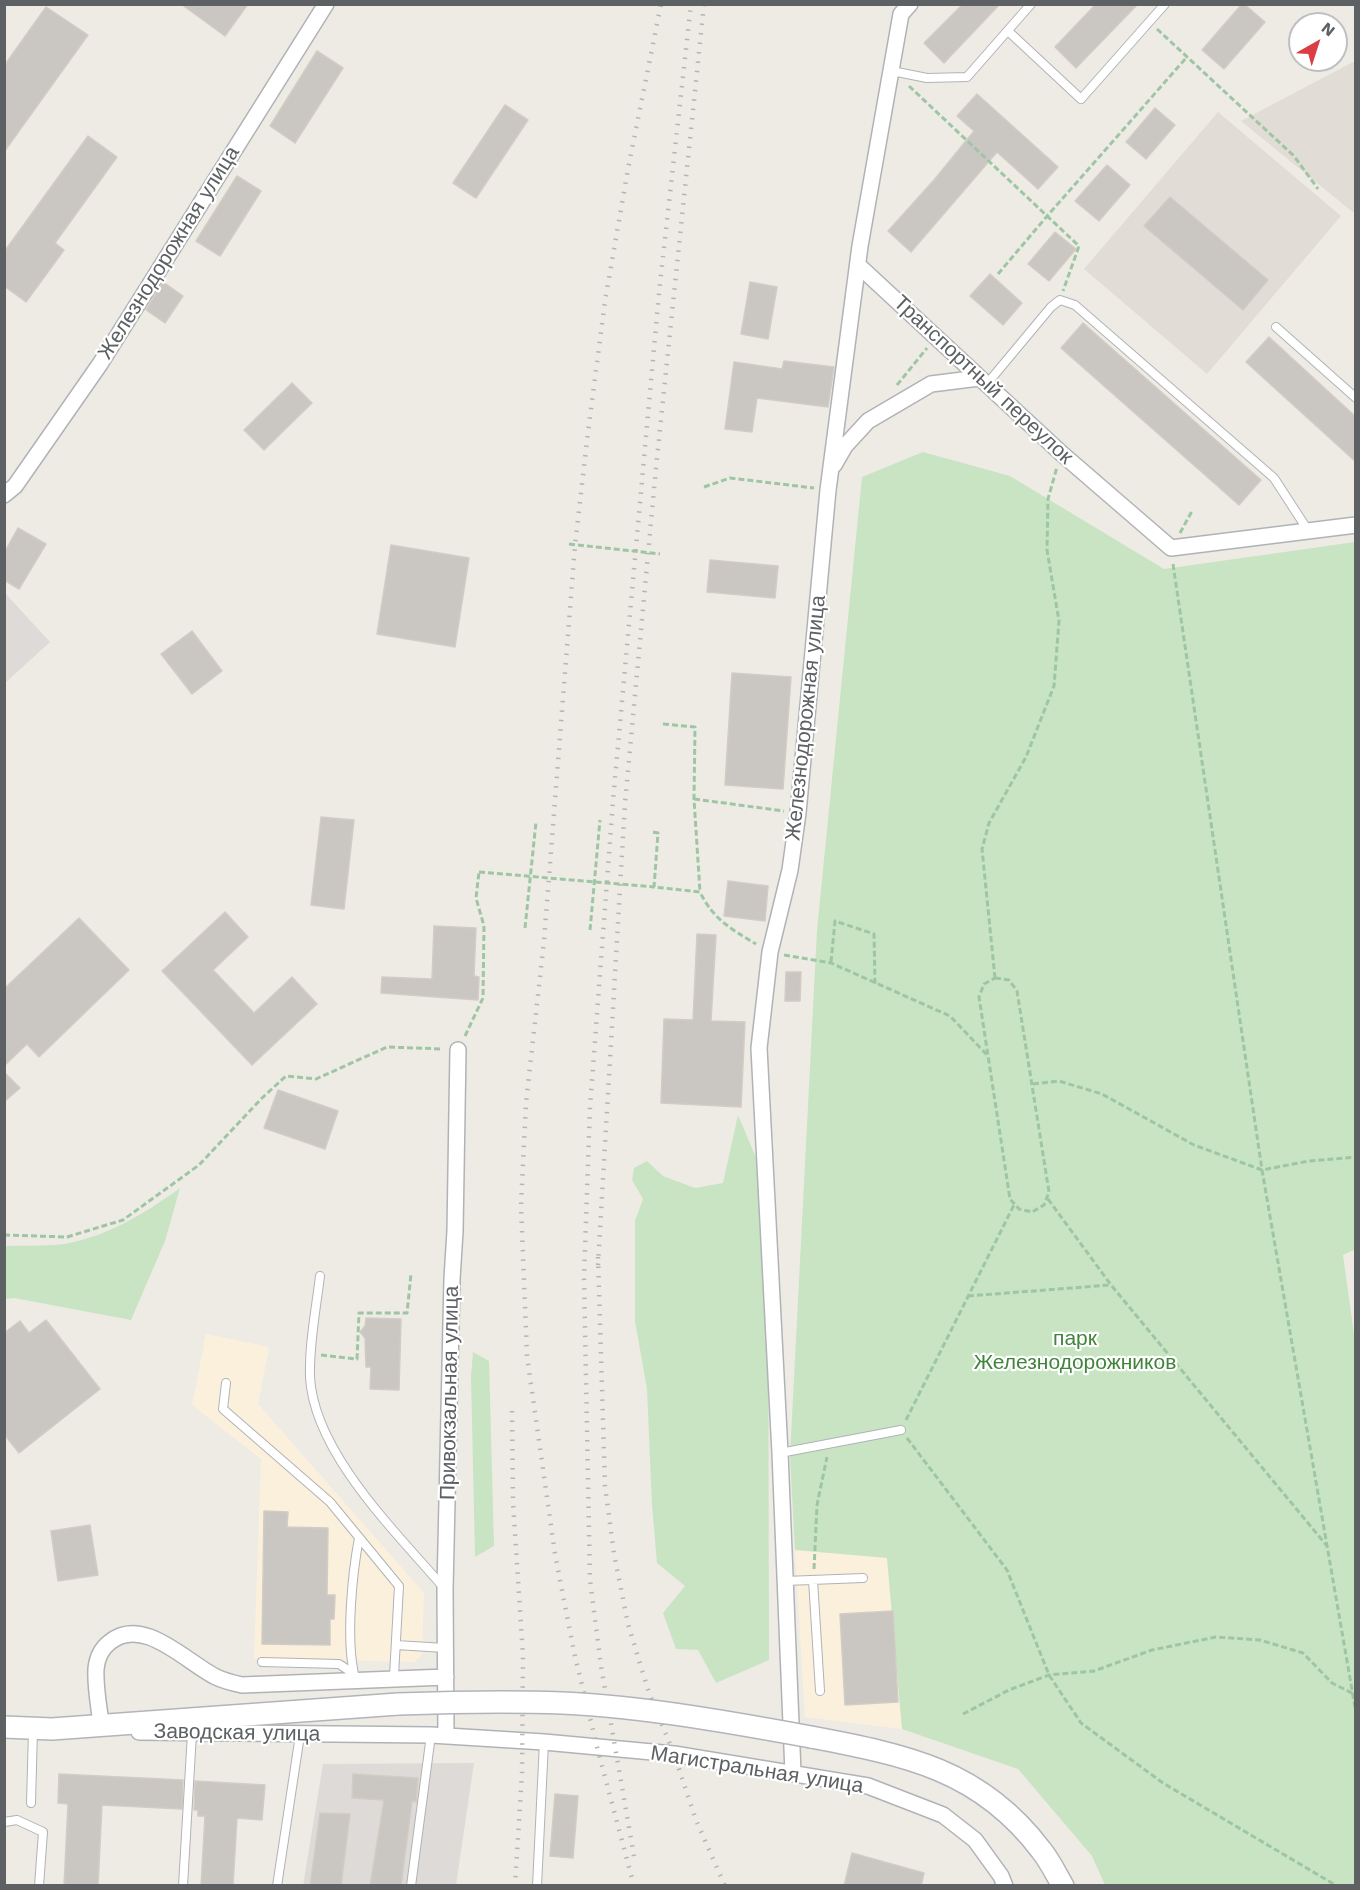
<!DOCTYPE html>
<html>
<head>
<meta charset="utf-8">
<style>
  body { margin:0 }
  #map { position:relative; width:1360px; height:1890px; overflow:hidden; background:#eeebe5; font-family:"Work Sans",sans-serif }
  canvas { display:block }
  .frame { position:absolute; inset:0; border:6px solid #5d6164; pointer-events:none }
  .north { position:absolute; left:1288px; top:12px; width:60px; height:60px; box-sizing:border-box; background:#fff; border:2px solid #bec0c1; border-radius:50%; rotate:39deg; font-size:16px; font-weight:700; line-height:24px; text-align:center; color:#5d6164 }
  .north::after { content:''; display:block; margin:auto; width:21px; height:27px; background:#dc3d45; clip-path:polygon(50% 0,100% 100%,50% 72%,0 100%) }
</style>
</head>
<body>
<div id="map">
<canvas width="1360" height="1890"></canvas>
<div class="frame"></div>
<div class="north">N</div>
</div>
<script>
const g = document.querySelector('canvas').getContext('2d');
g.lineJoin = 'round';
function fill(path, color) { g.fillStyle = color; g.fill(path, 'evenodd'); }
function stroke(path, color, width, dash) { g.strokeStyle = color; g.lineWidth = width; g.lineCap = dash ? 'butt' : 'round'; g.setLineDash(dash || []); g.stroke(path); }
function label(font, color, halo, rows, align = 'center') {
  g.font = font + ' "Work Sans",sans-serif'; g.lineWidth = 4.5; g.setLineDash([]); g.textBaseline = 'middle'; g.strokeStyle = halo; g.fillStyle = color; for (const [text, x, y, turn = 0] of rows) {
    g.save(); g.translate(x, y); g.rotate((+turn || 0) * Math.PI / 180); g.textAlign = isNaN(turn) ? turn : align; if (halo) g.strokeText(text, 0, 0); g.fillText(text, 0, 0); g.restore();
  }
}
fill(new Path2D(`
  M206,1334L269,1347L258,1404L424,1593L422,1655L414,1662L254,1658L261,1459L192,1405Z
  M795,1550L887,1557L902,1729L805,1717Z`), '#fbf0dc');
fill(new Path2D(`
  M4,592L50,642L5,683H4Z
  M474,1763L456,1885L303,1886L323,1764Z`), '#dddad7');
fill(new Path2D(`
  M1355,61V214L1241,121Z
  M1218,112L1341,216L1207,374L1084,269Z`), '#e1dcd6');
fill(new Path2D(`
  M923,452L1010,476L1164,569L1355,542L1356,1249L1343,1255L1356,1349L1355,1885H1105L1092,1856L1018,1769L902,1729L887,1558L795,1550L790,1456L817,930L862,477Z
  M738,1115L768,1186L769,1660L716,1683L698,1650L676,1649L663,1613L685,1586L657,1563L652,1505L647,1389L635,1321V1221L643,1199L632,1180L634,1168L647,1161L663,1176L695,1188L723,1183Z
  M180,1188L165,1241L131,1320L14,1298L5,1299V1246C25,1245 49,1247 69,1243C112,1234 145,1213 180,1188Z
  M473,1352L489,1361L494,1546L475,1557L471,1376Z`), '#c8e4c3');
const building = new Path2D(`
  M181,4H248L225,36Z
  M963,4H1000L944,63L924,43Z
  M1096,4H1138L1076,68L1055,47Z
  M1242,4H1244L1265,22L1224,69L1202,50Z
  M46,7L88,35L4,152V66Z
  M317,51L343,68L295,143L270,126Z
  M977,94L1058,167L1038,189L997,152L911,252L888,231L934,180L974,131L957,116Z
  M505,105L528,120L476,198L453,183Z
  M1155,108L1175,125L1146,159L1126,142Z
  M88,136L117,157L55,243L64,250L26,302L4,286V252Z
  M1107,165L1130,185L1099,221L1075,201Z
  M237,176L261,191L220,256L196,241Z
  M1170,197L1268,280L1243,310L1144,226Z
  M1055,232L1076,249L1049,281L1028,264Z
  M990,274L1022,303L1003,325L970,296Z
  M163,282L183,296L165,323L146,310Z
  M750,282L777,287L768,339L741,334Z
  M1083,323L1261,480L1239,505L1061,348Z
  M1269,337L1356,417V462L1246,362Z
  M784,361L834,367L828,407L757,398L752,432L725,429L734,362L782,369Z
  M292,383L312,403L264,450L244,430Z
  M18,528L46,544L19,589L4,580V553Z
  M391,545L469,558L455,647L377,634Z
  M710,560L778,566L775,598L707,592Z
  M192,631L222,671L192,694L161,654Z
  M732,673L791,677L783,789L725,785Z
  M321,817L354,820L344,909L311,905Z
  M728,881L768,886L765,921L724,916Z
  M225,912L248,937L213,970L254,1013L292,977L317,1004L252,1065L162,971Z
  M79,918L129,970L39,1057L27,1044L4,1066V989Z
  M434,926L476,928L474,976L479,977L478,1000L381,993L382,977L432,979Z
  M697,934L716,935L711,1021L745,1022L741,1107L661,1103L664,1019L693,1020Z
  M786,972H801L800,1001H785Z
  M4,1072L20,1088L4,1102Z
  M278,1090L338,1111L325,1149L264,1128Z
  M366,1318L401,1319L399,1390L370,1389L371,1367H366L365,1338L360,1332L365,1326Z
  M46,1320L100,1389L19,1453L4,1434V1333L20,1321L29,1333Z
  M264,1511L288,1512L287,1527L328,1528L327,1595H335L334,1619H330V1645L262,1644Z
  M90,1525L98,1575L58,1581L51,1531Z
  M893,1611L898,1702L845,1705L840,1614Z
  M59,1774L183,1780L182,1809L102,1805L98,1886H64L68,1804L58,1803Z
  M353,1774L418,1778L416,1802L412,1801L401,1886H370L384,1800L352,1798Z
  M195,1781L265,1785L262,1820L237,1818L233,1886H201L205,1816H198V1810H194Z
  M555,1794L578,1796L573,1858L550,1856Z
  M320,1813L350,1814L341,1886H310Z
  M852,1853L924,1873L921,1886H844Z`);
fill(building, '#cac6c2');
stroke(building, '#d2ccc4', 1.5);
const lane = new Path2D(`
  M1008,31L1081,99L1165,4
  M892,71L927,78L967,77L1031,4
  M1276,327L1356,398
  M986,385L1051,307L1060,300L1075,305L1274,478L1309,532
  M320,1276C316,1309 309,1344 310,1377C314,1453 397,1533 444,1588
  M226,1383L223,1409L330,1502L399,1586L394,1676H390
  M780,1453L901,1430
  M813,1580L820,1691
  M785,1581L863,1578
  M396,1645L445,1648
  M262,1662L339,1664L354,1674
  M354,1674C346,1638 352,1575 359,1538
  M31,1803L33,1730
  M4,1822L17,1820L43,1832L39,1886
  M183,1886L192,1733
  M277,1886L300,1735
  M411,1886L431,1735
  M537,1886L544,1742`);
const street = new Path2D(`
  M858,265L1061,453L1171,548L1356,525
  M834,465L845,446L868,421L931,384L979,378
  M4,495L15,486L100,364L326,4
  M101,1724C99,1706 95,1687 96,1669C97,1658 102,1648 110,1642C143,1615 186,1662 216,1677C224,1681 233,1683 242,1685L446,1677
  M139,1732L431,1735L544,1742L674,1754L868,1786L943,1815L975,1840L1001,1876L1005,1886
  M446,1736L445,1589L452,1279L455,1231L458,1050
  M793,1773L780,1453L759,1048L770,952L790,870L798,813L828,490L860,246L901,14L910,4`);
const secondary = new Path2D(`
  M4,1727L52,1729L398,1704
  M811,1737C905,1755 980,1769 1041,1850C1050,1861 1056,1874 1063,1886`);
stroke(lane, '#b0b3b6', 10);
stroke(street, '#b0b3b6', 18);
stroke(secondary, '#b1b5b9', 24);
stroke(new Path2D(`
  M1157,29L1294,156L1318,189
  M909,86L1079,246L1063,291
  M998,274L1048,215L1187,57
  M897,385L927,348
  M704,487L730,478L814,488
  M1180,533L1192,511
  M569,544L660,554
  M1173,564L1262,1170L1356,1713
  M663,724L695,727L694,799L700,892
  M694,799L784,811
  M653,832L658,833L654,887L700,892C713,919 731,929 756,944
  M525,928L536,822
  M590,930L600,820
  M784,955L831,963L950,1016L988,1056
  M831,962L835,921L874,934L875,984
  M995,978L982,849L989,823L1026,757L1054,686L1059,621L1047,550L1048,499L1057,467
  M995,978L1009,980L1017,991L1049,1192L1044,1205L1032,1212L1019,1209L1010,1199L979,997L984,984Z
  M465,1036L483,998L484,926L476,898L479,872
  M1033,1084L1059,1081L1102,1094L1194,1145L1262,1170L1309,1161L1356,1157
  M1048,1199L1111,1285L1327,1546
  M4,1235L67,1237L123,1220L199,1165L262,1098L286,1076L316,1079L387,1047L443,1049
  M968,1296L1110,1285
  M321,1355L357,1359L359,1313H407L411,1274
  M906,1420L1014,1205
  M907,1438L1007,1570L1049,1675L1081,1723L1163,1783L1337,1886
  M814,1569L817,1505L827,1457
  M963,1714L1009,1690L1049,1675L1094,1671L1152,1650L1216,1637L1260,1640L1303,1653L1332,1683L1356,1695`), '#9ec6a4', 3, [6, 3]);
stroke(lane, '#fff', 8);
stroke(street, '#fff', 15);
stroke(secondary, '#fff', 21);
stroke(new Path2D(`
  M598,1257L605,1486L614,1554L628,1624L649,1693L674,1754L696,1820L725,1886
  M598,1265L625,803L656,468L704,4
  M512,1411L513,1502L523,1656L522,1773L515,1886
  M634,1856L601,1666L590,1580L584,1278L590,1107L613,801L659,293L691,4
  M634,1886L597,1747L574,1652L555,1554L527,1356L521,1205L526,1103L544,941L575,545L588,432L605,301L628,169L661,4`), '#b3b4b4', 4.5, [1.5, 8]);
const secondaryBridge = new Path2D(`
  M398,1704C453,1702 507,1701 562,1703C646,1707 729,1722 811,1737`);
stroke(secondaryBridge, '#b1b5b9', 24, []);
stroke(new Path2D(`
  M479,872L654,887`), '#9ec6a4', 3, [6, 3]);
stroke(secondaryBridge, '#fff', 21);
label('21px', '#5d6164', '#fff', [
  ["Железнодорожная улица",169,253,-58],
  ["Транспортный переулок",983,380,43],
  ["Железнодорожная улица",806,718,-84],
  ["Привокзальная улица",450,1393,-89],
  ["Заводская улица",237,1733,1],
  ["Магистральная улица",757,1770,9]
]);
label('21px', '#42843c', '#fff', [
  ["парк",1075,1339],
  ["Железнодорожников",1075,1363]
]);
</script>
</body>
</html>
